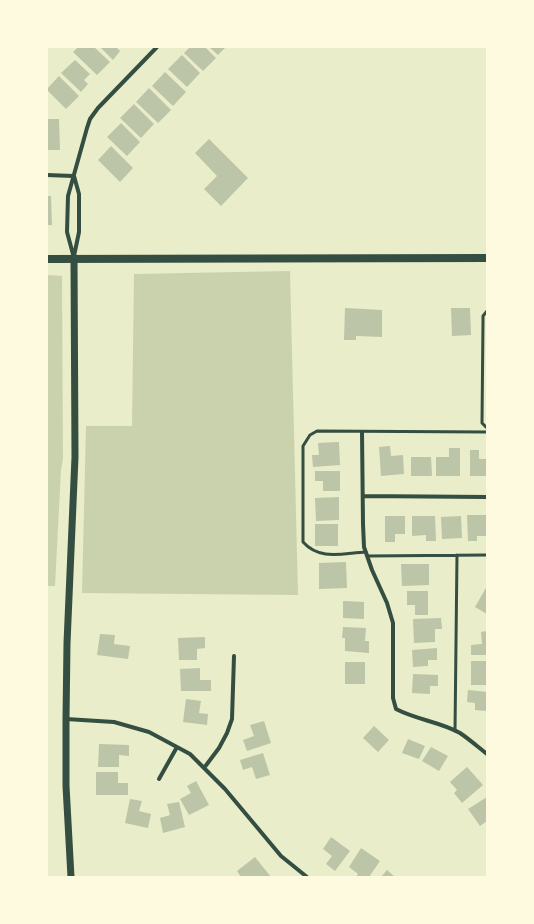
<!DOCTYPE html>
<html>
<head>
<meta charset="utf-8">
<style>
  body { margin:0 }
  #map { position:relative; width:534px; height:924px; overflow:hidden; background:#e9edc9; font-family:Jost,sans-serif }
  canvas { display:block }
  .frame { position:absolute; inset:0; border:48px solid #fefae0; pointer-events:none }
</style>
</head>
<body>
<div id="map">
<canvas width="534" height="924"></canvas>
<div class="frame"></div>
</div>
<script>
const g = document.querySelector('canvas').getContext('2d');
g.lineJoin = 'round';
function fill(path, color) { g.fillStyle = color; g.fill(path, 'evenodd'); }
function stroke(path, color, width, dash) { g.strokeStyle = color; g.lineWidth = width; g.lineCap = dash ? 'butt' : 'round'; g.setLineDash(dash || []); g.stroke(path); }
fill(new Path2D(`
  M290,271L298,595L82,593L86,426H132L134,274Z
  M47,275L62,276L63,459L61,470L55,586H47Z`), '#cad2ad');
fill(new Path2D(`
  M78,47H94L110,62L97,75L73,52Z
  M100,47H116L120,51L113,60Z
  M190,47H205L216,58L203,71L184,53Z
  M209,47H226L218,55Z
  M182,55L200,73L187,87L168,69Z
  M75,60L90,74L84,80L88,84L81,92L61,73Z
  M165,72L186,92L173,106L152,86Z
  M59,76L79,96L66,109L47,90V89Z
  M149,88L171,110L158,123L136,102Z
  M134,104L154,124L141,138L120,118Z
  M47,119H59L60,150H47Z
  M121,123L140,142L127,156L107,137Z
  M209,139L248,178L221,206L204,189L217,176L195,153Z
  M111,146L133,168L120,182L98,160Z
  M47,196H51L52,225H47Z
  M345,308L382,310V337L356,336V340H344Z
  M451,308H470L471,335L452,336Z
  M339,442L340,465L313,467L312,455H319L318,443Z
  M390,446L391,456L403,455L404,474L381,476L379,447Z
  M449,448H460V476H436V457H449Z
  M470,450H479V459H487V476H470Z
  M411,457H431L432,476H411Z
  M315,471H340V491H323V481H315Z
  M339,497V520L316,521L315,498Z
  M467,515H487V536H477V541H468Z
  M385,516H405V534H395V542H385Z
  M412,516H435L436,541H426V535L412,536Z
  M461,516L462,538L442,539L441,517Z
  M315,524H338V546H315Z
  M346,562L347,588L319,589V563Z
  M401,564H429V585L402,586Z
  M487,586V614L475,607Z
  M407,591H428V615H415V605H407Z
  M343,601L364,602V619L343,618Z
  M441,618L442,629H435V642L414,643L413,619Z
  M343,627L366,628L365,641H369V653L345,651V638H342Z
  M487,631V655H471V645L482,644L481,632Z
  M100,634L115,635L114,644L130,646L128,659L97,655Z
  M205,637V648L197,649V660H179L178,638Z
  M437,648V660H428V666L413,667L412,650Z
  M471,661H487V685H471Z
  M345,662H365V684H345Z
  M200,668V680H211V691H181L180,669Z
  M413,674L438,675V686H430V694L412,693Z
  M468,690L487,692V711L475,710V703L467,702Z
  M186,699L201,701L199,713L208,714L207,725L183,722Z
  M264,721L271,743L247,751L243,740L254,736L250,725Z
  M374,726L389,740L378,752L363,738Z
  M408,739L425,746L419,759L402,753Z
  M99,744L129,745V756L119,755V767H98Z
  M431,747L448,756L439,771L422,761Z
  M263,753L270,775L256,779L252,767L243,770L240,760Z
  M467,767L483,785L462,803L454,793L457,790L450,782Z
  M96,772H118V783H128V795H96Z
  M196,781L209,805L189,815L180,799L191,793L187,786Z
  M487,797V821L480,826L468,809Z
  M130,799L142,801L139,811L151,814L148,828L125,823Z
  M179,802L185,827L163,833L160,818L170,815L167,804Z
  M331,837L350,851L335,871L326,864L332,856L323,849Z
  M361,848L380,861L369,877H356L358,874L349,867Z
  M255,857L271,877H241L237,871Z
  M387,870L395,877H381Z`), '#bcc5a7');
stroke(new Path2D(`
  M487,311L483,316V321L482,423L487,428
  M366,552C343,553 320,561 303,542V446L310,435L317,431L487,432
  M368,556L487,555
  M455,731L457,555`), '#344e41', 3);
stroke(new Path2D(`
  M47,175L73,176
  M74,176L79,194V232L74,256
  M74,258L67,232L68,196L87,128L90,119L98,108L157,47
  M362,432L363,524L364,547L372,570L387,603L393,623V698L396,709C417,720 441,722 460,733C469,739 478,747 487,754
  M363,496L487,497
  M66,719L114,722L149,732L190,754L225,789L281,856L307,877
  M204,768L219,748L227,733L232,719L234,656
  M159,779L177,747`), '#344e41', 4);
stroke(new Path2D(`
  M71,877L66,786V719L67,643L75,457L74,258`), '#344e41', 7);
stroke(new Path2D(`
  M47,259L487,258`), '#344e41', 8);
</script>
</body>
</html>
